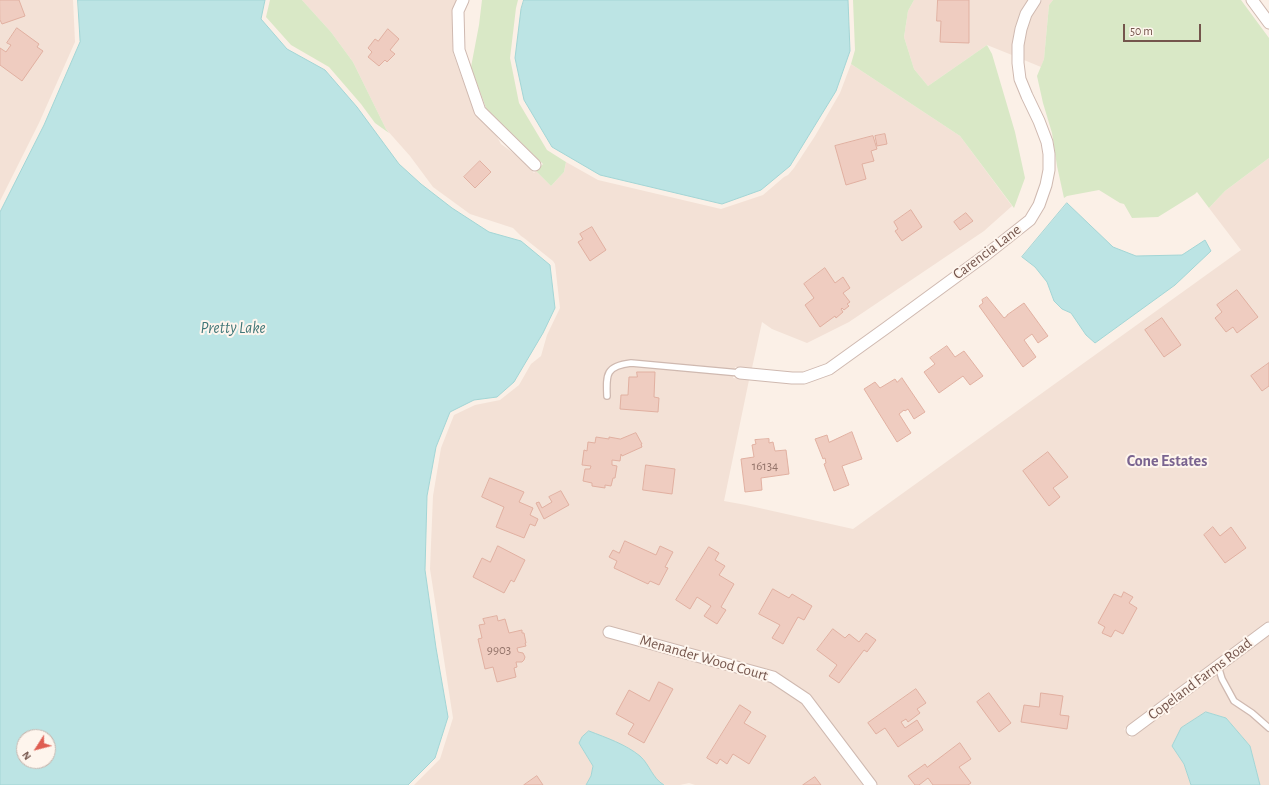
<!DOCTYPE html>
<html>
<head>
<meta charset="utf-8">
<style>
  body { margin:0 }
  #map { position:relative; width:1269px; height:785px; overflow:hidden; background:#fbf0e7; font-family:"Alegreya Sans",sans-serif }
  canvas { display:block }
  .north { position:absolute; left:16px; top:729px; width:40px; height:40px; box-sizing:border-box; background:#fef5ed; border:1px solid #c7b5ad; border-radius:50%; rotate:234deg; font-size:11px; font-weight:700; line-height:16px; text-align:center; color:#74554c }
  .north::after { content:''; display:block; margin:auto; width:14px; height:18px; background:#df5e52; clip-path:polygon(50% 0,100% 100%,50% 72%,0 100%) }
  .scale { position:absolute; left:1123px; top:24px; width:78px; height:18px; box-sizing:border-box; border:2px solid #74554c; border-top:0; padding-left:5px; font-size:12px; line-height:14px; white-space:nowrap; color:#74554c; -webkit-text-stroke:3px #fef5ed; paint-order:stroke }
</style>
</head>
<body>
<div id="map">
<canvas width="1269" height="785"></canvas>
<div class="north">N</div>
<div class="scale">50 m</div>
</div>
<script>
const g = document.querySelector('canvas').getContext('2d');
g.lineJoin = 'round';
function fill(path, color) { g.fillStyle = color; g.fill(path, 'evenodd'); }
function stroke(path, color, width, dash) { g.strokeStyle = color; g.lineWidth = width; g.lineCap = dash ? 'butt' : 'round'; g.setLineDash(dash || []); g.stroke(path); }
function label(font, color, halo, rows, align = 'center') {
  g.font = font + ' "Alegreya Sans",sans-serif'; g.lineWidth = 4; g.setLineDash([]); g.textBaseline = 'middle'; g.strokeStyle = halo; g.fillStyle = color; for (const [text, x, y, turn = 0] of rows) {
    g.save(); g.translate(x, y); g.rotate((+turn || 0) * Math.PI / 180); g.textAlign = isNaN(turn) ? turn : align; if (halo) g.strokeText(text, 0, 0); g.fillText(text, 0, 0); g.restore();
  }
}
fill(new Path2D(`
  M0,0H73L75,42L39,123L0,201Z
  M302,0H457L452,12L453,53L475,114L496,135L501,144L516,155L534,173L536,171L551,186L564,172L566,162L598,180L721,209L763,195L784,177L788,175L794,168L815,136L840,93L851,64L960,136L1012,206L984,231L849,322L807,343L772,329L762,322L752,368L735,367L733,378L749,380L724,501L746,505L853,529L1241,250L1209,208L1225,191L1269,158V621L1124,729L1130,738L1269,635V785H1260L1250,746L1226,718L1206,712L1172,745L1184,764L1191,785H695L689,783L680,785H664L657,781L641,757L625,746L579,743L593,766L591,776L586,785H414L440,759L453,718L430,569L433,496L441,448L454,415L475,405L500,400L519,385L531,364L541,356L547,335L560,308L555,264L553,261L524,238L521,236L513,228L470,214L433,187L410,156L386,129L353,62L331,32Z
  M914,0H1028L1021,12L1015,27L1012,44V55L987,45L928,86L914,69L904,37L908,11Z
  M1042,0H1053L1049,5L1044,59L1041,67L1024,60V44L1027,29L1031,16Z`), '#f3e1d6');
fill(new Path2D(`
  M270,0H302L331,32L353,62L386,129L389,133L375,123L361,104L329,67L291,45L266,17Z
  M482,0H518L516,8L510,58L519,103L547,150L566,162L564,172L551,186L536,171L543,164L486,108L471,67L479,25Z
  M853,0H914L908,11L904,37L914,69L928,86L987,45L992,54L1015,132L1025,178L1014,208L960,136L851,64L855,50Z
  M1053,0H1241L1269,38V158L1225,191L1209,208L1197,192L1195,194L1158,217L1132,218L1124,204L1120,203L1099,190L1067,196L1064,198L1057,166L1052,133L1043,103L1037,76L1044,59L1049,5Z`), '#d9e8c6');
const water = new Path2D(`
  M78,0H265L261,19L287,49L325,70L357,107L399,164L421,184L452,208L489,232L521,241L550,265L555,308L543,333L514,382L497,397L474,400L450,412L436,447L427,496L425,570L436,648L448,717L435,758L408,785H0V212L44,125L80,42ZM24,737H48V761H24Z
  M524,0H848L850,51L836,91L790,166L761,190L722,204L600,175L552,147L524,100L515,58L521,9Z
  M1067,203L1113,247L1136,256L1182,255L1205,240L1211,251L1175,285L1095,343L1086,335L1071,313L1062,309L1054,301L1047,282L1035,267L1022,257Z
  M1206,712L1226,718L1250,746L1260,785H1191L1184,764L1172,746L1181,728Z
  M589,731C607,738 625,744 640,756C650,765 652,778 664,785H586L591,776L593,766L579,743L582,737Z`);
fill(water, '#bce4e4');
stroke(water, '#a3d5d5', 1);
const building = new Path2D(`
  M0,0H19L25,16L2,24L0,20Z
  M938,0H969V43L940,42L941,21H937Z
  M17,28L39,44L37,47L43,51L22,81L0,65V48L6,52L11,45L7,43Z
  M388,29L399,39L390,50L395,54L387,62L385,60L379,66L368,57L372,52L368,48L375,39L378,41Z
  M885,134L887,144L877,146L875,136Z
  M873,136L877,149L871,151L874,161L862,164L866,179L846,185L835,146Z
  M480,161L491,172L475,188L464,177Z
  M911,210L922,227L902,241L895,231L898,229L894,222Z
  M966,213L973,221L960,230L954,222Z
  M592,227L606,250L590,261L578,242L583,239L580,234Z
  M825,268L835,283L843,277L850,288L843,293L850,302L847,304L849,306L844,310L842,308L841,309L843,312L836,318L835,316L820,327L805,305L814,298L804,284Z
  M1237,290L1258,317L1237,333L1233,327L1226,332L1215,318L1222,312L1217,305Z
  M987,297L1004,318L1007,316V315L1024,303L1048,336L1038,343L1032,334L1024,340L1036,357L1023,367L979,306L983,303L982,300Z
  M1162,318L1181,345L1164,357L1145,330Z
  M947,346L955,357L964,351L983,376L970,385L963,376L939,393L924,372L935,364L930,358Z
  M1269,363V386L1262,391L1251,376Z
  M637,372H655L654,397L659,398L658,412L620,409L621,395H628L629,377H637Z
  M902,378L925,412L914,419L908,409L905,411L904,410L899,414L911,433L897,442L864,389L875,382L880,388L895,379L897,382Z
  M852,432L862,459L842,466L849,485L834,491L824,464L826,463L825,458L823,459L815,439L827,435L829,442Z
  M636,433L642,444H641L642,447L622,456L621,454L620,461L612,460V465L617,466L615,478H613L611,486L605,485V488L592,486V483L583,481L585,469H590L591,466L582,465L584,450L587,451L588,442L595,443L596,437L609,439V437L620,439Z
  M769,439V443L773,442L775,451L786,450L789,474L761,478L762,490L745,492L741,459L754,457L752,445L756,444L755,440Z
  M1048,452L1068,477L1053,488L1060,497L1049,506L1023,471Z
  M646,465L675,469L672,494L643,490Z
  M490,478L524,492L519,502L533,508L530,515L538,519L535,526L530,524L524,538L496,527L504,507L482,497Z
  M561,491L569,505L544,519L536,503L539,502L542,508L552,502L549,497Z
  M1213,527L1220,536L1231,527L1246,548L1225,563L1204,535Z
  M625,541L656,555L660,546L673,552L665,567L668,568L659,585L650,581L648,584L614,568L617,561L609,557L613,550L619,553Z
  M498,546L525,560L514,582L511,580L504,593L473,577L482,558L490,562Z
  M709,547L719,553L715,560L725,566L719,575L734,584L721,607L726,610L717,624L704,616L711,606L697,597L690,609L676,600Z
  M773,589L789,598L792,594L812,606L804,620L798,617L783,644L772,638L780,625L759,614Z
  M1124,592L1133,597L1129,603L1137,608L1123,634L1115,630L1111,637L1102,633L1105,627L1098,623L1114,594L1121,597Z
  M497,616L498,621L505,619L509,633L522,630V633H524L526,643H525L526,646L517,648L518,652L523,653L525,657L524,660L522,662H516L517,667L514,668L516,677L497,682L493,667L485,669L478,639L482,638L479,625L485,624L483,619Z
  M833,629L845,638L849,634L859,642L866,633L876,640L867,652L864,650L839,683L829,676L837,665L817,650Z
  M659,682L673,689L644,743L628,734L634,724L616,714L629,690L649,701Z
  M916,689L926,703L917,709L920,713L908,722L906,719L901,722L905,728L917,720L923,730L898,747L885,728L876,734L868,723Z
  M989,693L1011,723L999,732L977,702Z
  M1041,693L1063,696L1060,715L1069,716L1067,729L1021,722L1024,705L1039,707Z
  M740,705L751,712L744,723L766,736L749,764L733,754L727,764L720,759L717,764L707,758Z
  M960,743L971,759L959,767L971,783L968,785H933L928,778L919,785H915L908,776L925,764L927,767Z
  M537,776L543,785H524Z
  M815,777L821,785H803Z`);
fill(building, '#efccc0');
stroke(building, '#e1b0a1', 1);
const lane = new Path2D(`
  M607,396C606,374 606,366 631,363L740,373
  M1218,666L1222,679L1234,701L1252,713L1269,728`);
const street = new Path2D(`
  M463,0L458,11L459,50L480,111L535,165
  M1252,0L1269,23
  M740,373L792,378H804L829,369L886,328L987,254L1030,220L1039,205L1046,185L1049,170V154L1047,142L1039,121L1027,96L1020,79L1018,63V45L1021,29L1026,14L1035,0
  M609,632L773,677L806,699L871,785
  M1132,730L1269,628`);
stroke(lane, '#cfb9b0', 8);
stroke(street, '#cfb9b0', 13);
stroke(lane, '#fff', 5.5);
stroke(street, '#fff', 11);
label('13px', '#937369', null, [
  ["16134",765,466],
  ["9903",499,650]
]);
label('15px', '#74554c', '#fef5ed', [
  ["Carencia Lane",987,252,-37],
  ["Menander Wood Court",704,658,16],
  ["Copeland Farms Road",1200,679,-37]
]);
label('italic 16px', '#417778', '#fef5ed', [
  ["Pretty Lake",233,328]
]);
label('bold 16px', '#7a6490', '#fef5ed', [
  ["Cone Estates",1167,461]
]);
</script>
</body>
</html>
